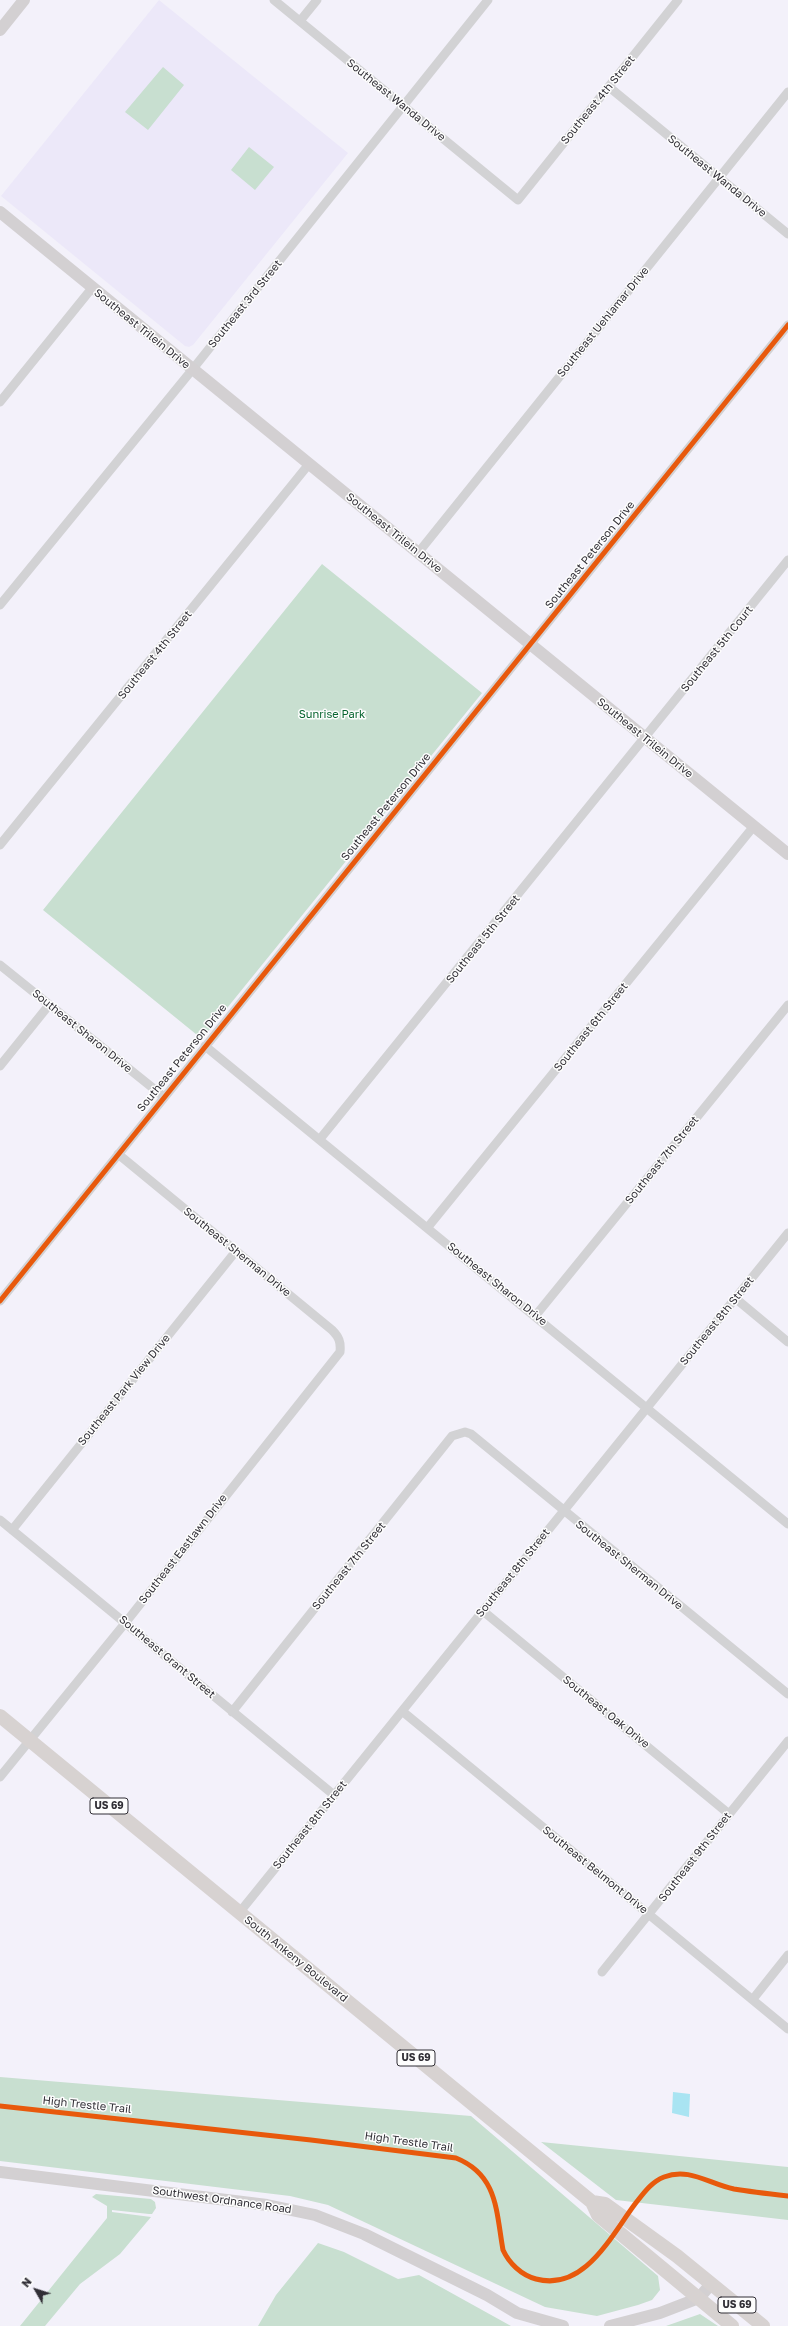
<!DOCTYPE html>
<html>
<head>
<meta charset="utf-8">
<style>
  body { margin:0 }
  #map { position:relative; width:788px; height:2326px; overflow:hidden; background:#f3f1fa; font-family:"Golos Text",sans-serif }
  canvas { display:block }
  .north { position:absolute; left:16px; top:2270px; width:40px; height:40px; -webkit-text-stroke:3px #fdfdfd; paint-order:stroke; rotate:309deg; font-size:11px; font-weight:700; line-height:16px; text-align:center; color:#312f36 }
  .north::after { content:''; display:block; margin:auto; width:14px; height:18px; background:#312f36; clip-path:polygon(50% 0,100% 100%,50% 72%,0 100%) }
</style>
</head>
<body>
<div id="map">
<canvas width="788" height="2326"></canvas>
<div class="north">N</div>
</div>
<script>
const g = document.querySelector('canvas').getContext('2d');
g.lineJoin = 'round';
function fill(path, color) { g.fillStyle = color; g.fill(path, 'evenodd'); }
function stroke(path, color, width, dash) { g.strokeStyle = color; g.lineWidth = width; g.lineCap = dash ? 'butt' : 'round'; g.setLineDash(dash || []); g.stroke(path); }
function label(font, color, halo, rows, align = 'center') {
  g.font = font + ' "Golos Text",sans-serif'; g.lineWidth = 3; g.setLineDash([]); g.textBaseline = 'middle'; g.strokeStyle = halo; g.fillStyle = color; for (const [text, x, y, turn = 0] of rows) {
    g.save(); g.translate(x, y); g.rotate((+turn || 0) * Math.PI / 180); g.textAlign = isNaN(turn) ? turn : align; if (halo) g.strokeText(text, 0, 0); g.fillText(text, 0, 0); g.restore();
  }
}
fill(new Path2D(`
  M159,0L348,153L193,345L189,347L185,346L1,196Z`), '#ece8f9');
fill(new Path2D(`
  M163,67L184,85L148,130L125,112Z
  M249,147L274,167L255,190L231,170Z
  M322,564L482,693L202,1039L43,910Z
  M0,2077L471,2116L658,2276L660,2290L652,2300L638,2305L597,2316L545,2307L328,2205L290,2196L0,2161Z
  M541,2142L788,2167V2220L616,2200Z
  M96,2194L151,2199L155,2202L156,2208L152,2214H149L112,2210V2212L151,2217L120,2254L80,2284L45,2326H20L107,2218V2206L92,2197Z
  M318,2243L344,2252L398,2279L419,2275L511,2326H258L276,2295Z
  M700,2314L718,2326H666Z`), '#c8dfd0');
fill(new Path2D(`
  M673,2092L690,2094L689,2117L672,2113Z`), '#a9e4f2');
stroke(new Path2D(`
  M274,0L518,200L678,0
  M300,21L317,0
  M609,87L788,234
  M0,402L92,288
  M418,553L788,92
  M0,605L192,370L488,0
  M0,845L309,464
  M0,965L164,1097
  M205,1046L788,1524
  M0,1066L49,1005
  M320,1139L788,560
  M428,1227L754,826
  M735,1298L788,1342
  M0,1301L788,325
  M536,1315L788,1005
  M0,1520L334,1795
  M12,1530L236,1251
  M483,1611L729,1814
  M402,1711L788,2029
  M232,1712L452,1436L465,1432L471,1434L788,1694
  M0,1777L126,1622L340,1352C341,1342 339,1337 332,1330L118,1154
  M239,1913L788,1233
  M602,1972L788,1741
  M753,1999L788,1955`), '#d2d2d4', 9);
stroke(new Path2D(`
  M0,30L24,0
  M0,212C261,427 525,640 788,854
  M0,2172L267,2205L315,2215L364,2234L487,2295L517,2313L563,2326
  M610,2326L660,2313L699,2298L711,2284`), '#d3d0d2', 12);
stroke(new Path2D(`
  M0,1716L592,2202L598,2215L732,2326
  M592,2202L605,2204L677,2256L763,2326`), '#d7d2d1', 14);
stroke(new Path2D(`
  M0,1301L788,325
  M0,2106L311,2140L456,2158C498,2175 496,2211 503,2250C509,2263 521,2275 536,2279C584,2292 611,2236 635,2204C643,2194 651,2182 664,2177C689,2167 709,2184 734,2189C752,2192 770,2194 788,2196`), '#e8590c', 5);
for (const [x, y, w] of [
  [109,1806,38],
  [416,2058,38],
  [737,2305,38]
]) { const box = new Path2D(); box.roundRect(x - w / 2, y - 8, w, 16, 3); g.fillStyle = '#fdfdfd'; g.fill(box); stroke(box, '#312f36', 1); }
label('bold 10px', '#312f36', null, [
  ["US 69",109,1806],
  ["US 69",416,2058],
  ["US 69",737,2305]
]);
label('11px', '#312f36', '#fdfdfd', [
  ["Southeast Wanda Drive",396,100,39],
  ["Southeast 4th Street",598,100,-51],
  ["Southeast Wanda Drive",717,176,39],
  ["Southeast 3rd Street",245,304,-51],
  ["Southeast Uehlamar Drive",603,322,-51],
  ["Southeast Trilein Drive",142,329,39],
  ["Southeast Trilein Drive",394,533,39],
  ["Southeast Peterson Drive",590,555,-51],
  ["Southeast 5th Court",717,649,-51],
  ["Southeast 4th Street",155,655,-51],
  ["Southeast Trilein Drive",645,738,39],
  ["Southeast Peterson Drive",386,807,-51],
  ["Southeast 5th Street",483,939,-51],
  ["Southeast 6th Street",591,1027,-51],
  ["Southeast Sharon Drive",82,1031,39],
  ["Southeast Peterson Drive",182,1058,-51],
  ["Southeast 7th Street",662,1160,-51],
  ["Southeast Sherman Drive",237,1252,39],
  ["Southeast Sharon Drive",497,1284,39],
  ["Southeast 8th Street",717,1321,-51],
  ["Southeast Park View Drive",124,1390,-51],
  ["Southeast Eastlawn Drive",183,1549,-52],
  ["Southeast Sherman Drive",629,1565,39],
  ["Southeast 7th Street",349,1566,-51],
  ["Southeast 8th Street",513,1573,-51],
  ["Southeast Grant Street",167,1657,40],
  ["Southeast Oak Drive",606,1712,39],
  ["Southeast 8th Street",310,1825,-51],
  ["Southeast 9th Street",695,1857,-52],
  ["Southeast Belmont Drive",595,1870,39],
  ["South Ankeny Boulevard",296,1959,39],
  ["High Trestle Trail",87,2105,6],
  ["High Trestle Trail",409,2142,8],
  ["Southwest Ordnance Road",222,2200,8]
]);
label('11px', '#086530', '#fdfdfd', [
  ["Sunrise Park",332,715]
]);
</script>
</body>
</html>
